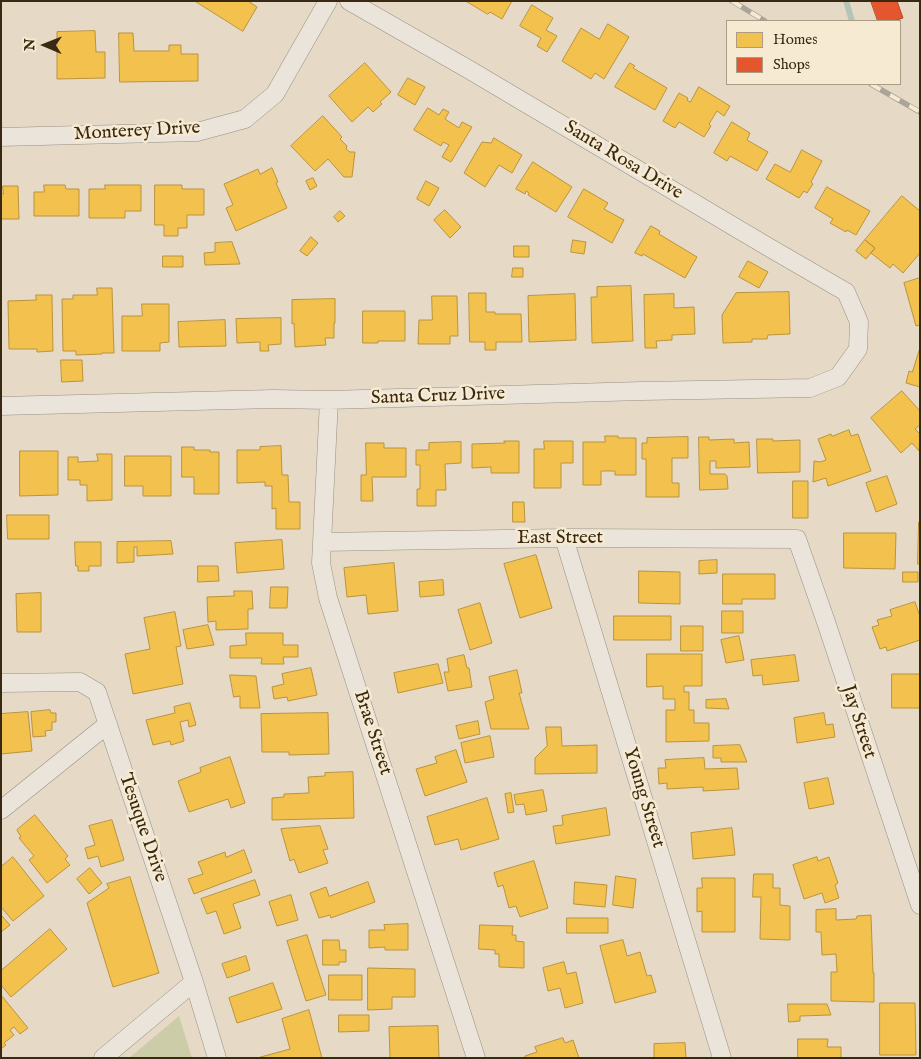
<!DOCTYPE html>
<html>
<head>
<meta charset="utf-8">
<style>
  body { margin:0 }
  #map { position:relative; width:921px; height:1059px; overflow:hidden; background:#e6dac6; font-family:"IM FELL English",serif }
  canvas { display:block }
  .frame { position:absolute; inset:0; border:2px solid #392911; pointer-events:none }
  .legend { position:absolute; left:726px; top:20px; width:175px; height:65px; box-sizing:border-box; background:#f7ead2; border:1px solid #ab9d85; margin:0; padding:6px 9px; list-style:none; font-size:15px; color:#392911 }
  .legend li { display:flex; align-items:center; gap:10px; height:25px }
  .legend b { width:25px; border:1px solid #ab9d85 }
  .north { position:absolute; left:20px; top:20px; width:50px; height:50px; -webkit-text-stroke:4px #f7ead2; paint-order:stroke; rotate:271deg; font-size:14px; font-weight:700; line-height:20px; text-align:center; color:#392911 }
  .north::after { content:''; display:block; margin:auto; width:18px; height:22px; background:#392911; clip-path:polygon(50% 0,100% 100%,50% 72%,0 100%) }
</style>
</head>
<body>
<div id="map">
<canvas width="921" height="1059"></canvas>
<div class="frame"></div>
<ul class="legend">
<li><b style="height:14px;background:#f2c14e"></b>Homes</li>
<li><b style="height:14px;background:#e4572e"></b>Shops</li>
</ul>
<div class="north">N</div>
</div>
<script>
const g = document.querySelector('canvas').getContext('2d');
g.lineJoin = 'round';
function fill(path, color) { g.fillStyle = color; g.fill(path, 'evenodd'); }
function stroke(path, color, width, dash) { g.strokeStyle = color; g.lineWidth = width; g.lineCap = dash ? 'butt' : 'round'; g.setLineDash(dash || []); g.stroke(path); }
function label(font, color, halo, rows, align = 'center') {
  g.font = font + ' "IM FELL English",serif'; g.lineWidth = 5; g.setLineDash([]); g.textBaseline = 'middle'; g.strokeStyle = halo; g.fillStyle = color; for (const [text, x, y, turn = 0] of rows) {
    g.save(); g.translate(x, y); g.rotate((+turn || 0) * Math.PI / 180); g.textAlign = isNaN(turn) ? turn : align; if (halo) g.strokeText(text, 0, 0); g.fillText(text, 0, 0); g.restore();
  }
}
fill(new Path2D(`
  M179,1016L192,1058H129Z`), '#cdcca8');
const homes = new Path2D(`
  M195,1H248L257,7L243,31Z
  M466,1H512L502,19L490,12L488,14Z
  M532,5L553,18L546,30L557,36L547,52L537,46L541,38L520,26Z
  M608,24L629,37L604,79L595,73L591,79L562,61L581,28L599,39Z
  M95,31L96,52H105V78L57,79V32Z
  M119,33H133L134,51H169V45H181V54H198V81L120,82Z
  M365,63L391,92L380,102L382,104L373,112L368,107L352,122L329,96Z
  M630,63L635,66L633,68L667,88L655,110L615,87Z
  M408,78L425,87L415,105L398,95Z
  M699,87L730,106L724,116L717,111L709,124L711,126L704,137L679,122L675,128L663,121L679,93L688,98L687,100L690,102Z
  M428,108L439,115L443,109L449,112L445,119L459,128L462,122L472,127L451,162L442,157L449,145L443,142L441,146L414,130Z
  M323,116L342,137L340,139L347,146L346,149L350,152H355L352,177H344L328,159L315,171L291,146Z
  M732,122L750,133L747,140L768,152L757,171L730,156L727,161L714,153Z
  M494,138L522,155L512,173L499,165L485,187L464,173L482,142L491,143Z
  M802,150L822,161L811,182L813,184L807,193L804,191L799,198L766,179L775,164L790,172Z
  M533,162L572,187L556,212L528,195L529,193L526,191L525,194L516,189Z
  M272,168L278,182L276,183L287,208L236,231L226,208L233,205L224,184L258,169L260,174Z
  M313,178L317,186L310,190L306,181Z
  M426,181L439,188L429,206L417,199Z
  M44,185H65L66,189H79V216H34V192H44Z
  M105,185H141V211H125V218H89V189H105Z
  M155,185H182V189H204V215H187V228H178V236H164V225H155Z
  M3,186H18L19,219H1V194H3Z
  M827,187L870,211L856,235L847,230L846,232L830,223L833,219L815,208Z
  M584,189L608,203L604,209L624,220L612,243L568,217Z
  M902,196L920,211V253L903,273L893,264L890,268L871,253L875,248L865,240Z
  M445,210L461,227L450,238L434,220Z
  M340,211L345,216L338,222L334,217Z
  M651,226L660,231L659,234L697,257L685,278L643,254L642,256L635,253Z
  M311,237L318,243L307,256L300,251Z
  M573,240L586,242L584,254L571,252Z
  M865,240L875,248L866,259L856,251Z
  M232,242L240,264L205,265L204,253L215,252V243Z
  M514,246H529V257H514Z
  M163,256H183V267H163Z
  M748,261L768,272L759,288L739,277Z
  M513,268H523V277H512Z
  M920,278V325L916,326L904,283Z
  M631,286L633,341L592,343L591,297H597V287Z
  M97,288H112L114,353H102V354L76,355V351H63L62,299H73V295H97Z
  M789,292L790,334L768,335L767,339H752V342L723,343L722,315L736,293Z
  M469,293H486V312H495V314H521L522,342H496V350H485V342H470Z
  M575,294L576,340L529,342L528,296Z
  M674,294V308L694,307L695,334L672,335V340L656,341L657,348H645L644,295Z
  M36,295H52L53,351L37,352V349H9L8,301L36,300Z
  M432,296H457L458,336H450V344H418L419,320H432Z
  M335,299V323H334V338H325L326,345L295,347L294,323L292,324V300Z
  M142,304H169V342L160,343V351H122V316H142Z
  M363,311H405V341H378V343H363Z
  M281,318V344L268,345L269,351H260V342L237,343L236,319Z
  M225,320L226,346L179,347L178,322Z
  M920,348V387L906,383L909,371L912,372Z
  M61,360H82L83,381L62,382Z
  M902,391L920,411V425L915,429L920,434L919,451L912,443L901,453L871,418Z
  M849,430L851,436L858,434L871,471L828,486L826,478L813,482L814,461L820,462L826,460L818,439L831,434L832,436Z
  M605,436H618V438H636V475H615V471H601V485H583V442H605Z
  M688,437V458H672V483H679V497H646V459H642V443H647V438Z
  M699,437H709V440L734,439V443L749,442L750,467L716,468V461H710V474H725L727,476L728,489L700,490Z
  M757,439H773V441L800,440V472L758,473Z
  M504,441H519V473H491V467L472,468V444L505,443Z
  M544,441H573V463H561V488H534V449H544Z
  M461,442V463L445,464L446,490H436V506H417V489H420V465H416V450H429V443Z
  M366,443H384V448H406V477H372L373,501H361V475H366Z
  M281,446L282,475H288L289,502H300V529H276V508L272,509V486H265V482L237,483V450H260V447Z
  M182,447H194V450H210V452H219V494H194V477H182Z
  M20,451H58V495L20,496Z
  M97,454H112V500L87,501V485H80V480H68V457H78V462L98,461Z
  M125,456H171V496H143V486H125Z
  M887,476L897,504L876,512L866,483Z
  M793,481H808V518H793Z
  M513,502H524L525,522H513Z
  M7,515H49V539H8Z
  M919,522H920V564H918Z
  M844,533H896L895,569L844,568Z
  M282,540L284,569L237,573L235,543Z
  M171,541L173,554L137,556V547H134V562L117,563V542Z
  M75,542H101V566H89V571H78V566H76Z
  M536,555L552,608L520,618L504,564Z
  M717,560V573L699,574V561Z
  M394,563L398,611L368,614L366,595L347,597L344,568Z
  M198,566H218L219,581L198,582Z
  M639,571L680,572V604L639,603Z
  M903,572H918V582H903Z
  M723,574H775V599H742V604H723Z
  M443,580L444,595L420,597L419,582Z
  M271,587H288L287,608H270Z
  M234,591H252L253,609H248V629L216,630V621L208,622L207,597L234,596Z
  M41,593V632H17L16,594Z
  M915,602L920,616V640L887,651L886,647L880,649L872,627L879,625L877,620L892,616L890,610Z
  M480,603L492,643L470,650L458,610Z
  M722,611H743V633H722Z
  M175,612L181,646L176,647L183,684L133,694L125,654L150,649L144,618Z
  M614,616H671V640H614Z
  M208,625L214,645L187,649L183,630Z
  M681,626H703V651H681Z
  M246,633H283V645H298V657H283L284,664H261L262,658H230V646L246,645Z
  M739,636L744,660L726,663L721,640Z
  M647,654H702V686H684V692H689V710H694V723H709V741L666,742V710H675V699H663V686L647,687Z
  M464,655L467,668H469L472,687L448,691L444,672H449L447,659Z
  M795,655L799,681L763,685L762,675L753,676L751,660Z
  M438,664L443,683L398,693L394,673Z
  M311,668L317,695L288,701L287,697L274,699L272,687L284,684L282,674Z
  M517,670L522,693H519L529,729H491L485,702L494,699L489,677Z
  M892,674H920V708H892Z
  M230,675L256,676L260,708H240V696L234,697Z
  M726,699L729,709L706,708V700Z
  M190,703L196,725L189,727L188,720L180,722L184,741L171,745L170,741L153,745L146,720L175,713L174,707Z
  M50,710L51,713H56V722H52V730L45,731L46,736L33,737L31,712Z
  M28,712L32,751L1,754V714Z
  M328,713L329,754L289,755V752H262L261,714Z
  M824,713L826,725L833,724L835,737L797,743L794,718Z
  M478,721L480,734L459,739L456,726Z
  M546,727H561L562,746L597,745V773L535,774V758L547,746Z
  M490,736L494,757L465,763L461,743Z
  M740,745L747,762H721V758H713V746Z
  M456,750L467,782L425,796L416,769L437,763L435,757Z
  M230,757L245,803L231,808L228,799L189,812L178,781L201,772L200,768Z
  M704,758L705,769L737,768L739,789L703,791V787L667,789V783L659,784L658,768H666L665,760Z
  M353,772L354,818L272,820V798L284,797V794L309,793L308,777L325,776V773Z
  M828,778L834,804L809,809L804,783Z
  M543,790L547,811L526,815L524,804L516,805L514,795Z
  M511,793L514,812L508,813L505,794Z
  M487,798L499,839L461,850L458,839L435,845L427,817Z
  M606,808L610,835L556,844L553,826L563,825L562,816Z
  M35,815L68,856L65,859L70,865L47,883L29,860L34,856L19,838L21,837L17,830Z
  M112,820L124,860L101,867L98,856L88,859L85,848L95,845L89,826Z
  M320,826L328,849L323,850L328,863L299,873L294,859L290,861L281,829Z
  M732,828L735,855L693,859L691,833Z
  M244,850L252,872L194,894L188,879L203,874L198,862L225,852L226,857Z
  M13,857L44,896L13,921L1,907V867Z
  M817,857L818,861L829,857L838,883L835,885L839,898L825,903L822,893L804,899L793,865Z
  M534,861L548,908L520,917L516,906L509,908L503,885L498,887L494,873Z
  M90,868L102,883L89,894L77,879Z
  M754,874H773V888H780V905L790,906V940L760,939L761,897H753Z
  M616,876L636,879L633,908L613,905Z
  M130,877L159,973L113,987L87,903L109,888L107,884Z
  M702,878H735V932H702V911L697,912V888H702Z
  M255,880L260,895L233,904L241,928L224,934L216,911L207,914L201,899Z
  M368,882L375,902L331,918L330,915L319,918L310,893L326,887L329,896Z
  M575,882L607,885L605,907L574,904Z
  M291,895L298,920L277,926L269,902Z
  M836,909V920L856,919L857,916L871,915L873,973H874V1002L831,1001V972H837L836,954L822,955L821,932H816V910Z
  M1,915L10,925L1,932Z
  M567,918H608V933H567Z
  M408,924V950H385V947L369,948V930H385L384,925Z
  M480,925L513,926L512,935H516V941L524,942V968L499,967V954H495V950L479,949Z
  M50,929L67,949L11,997L1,985V971Z
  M307,935L326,995L306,1001L287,941Z
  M323,940H339L340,950H346V962H339V965H323Z
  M623,940L627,956L640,952L647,976L651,975L656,992L615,1003L600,946Z
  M246,956L250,970L227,978L222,964Z
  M564,962L567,974L576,972L583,1003L565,1008L560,988L548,991L543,968Z
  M368,968L415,969V997H392V1009L368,1010Z
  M329,975H362V1000H329Z
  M273,983L282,1009L237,1023L229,998Z
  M1,995L28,1028L20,1034L14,1027L10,1030L14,1035L4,1043L6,1045L1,1049Z
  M880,1003H915L916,1055H880Z
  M788,1004H827L831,1015L800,1016V1021L789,1022Z
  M309,1010L322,1058H257L290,1049L282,1019Z
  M339,1015H369V1031L339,1032Z
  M438,1026L439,1058H390L389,1027Z
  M563,1038L565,1043L573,1040L579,1058H525V1056L537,1052L535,1047Z
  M798,1039H828L827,1047H841V1058H798Z
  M685,1043L686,1058H648H654V1044Z`);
fill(homes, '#f2c14e');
stroke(homes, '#ba933c', 1);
const shops = new Path2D(`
  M871,1H897L903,18L894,21H878Z`);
fill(shops, '#e4572e');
stroke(shops, '#b14925', 1);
stroke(new Path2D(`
  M846,1L852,21`), '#b2c5b7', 6);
const street = new Path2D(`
  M1,137L197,132L245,119L275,94L328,1
  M329,400L321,563L328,598L476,1058
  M1,406L273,399L329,400L642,391L810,388L838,377L858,349L859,322L846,292L770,248L468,69L349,1
  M564,538L722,1058
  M322,542L564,538L797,539L826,622L920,905
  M1,683L80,682L97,692L194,982L217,1058
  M1,810L108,724
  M103,1058L194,982`);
stroke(street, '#989082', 19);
stroke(street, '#eae4da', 18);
const rail = new Path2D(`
  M732,1L765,21
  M871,84L920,112`);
stroke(rail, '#aaa499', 5.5);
stroke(rail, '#f7ead2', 4, [11]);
label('19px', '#392911', '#f7ead2', [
  ["Monterey Drive",137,132,-3],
  ["Santa Rosa Drive",623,161,31],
  ["Santa Cruz Drive",438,397,-2],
  ["East Street",560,539],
  ["Jay Street",858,722,72],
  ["Brae Street",372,733,72],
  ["Young Street",643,798,73],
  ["Tesuque Drive",142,828,71]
]);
</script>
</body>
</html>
